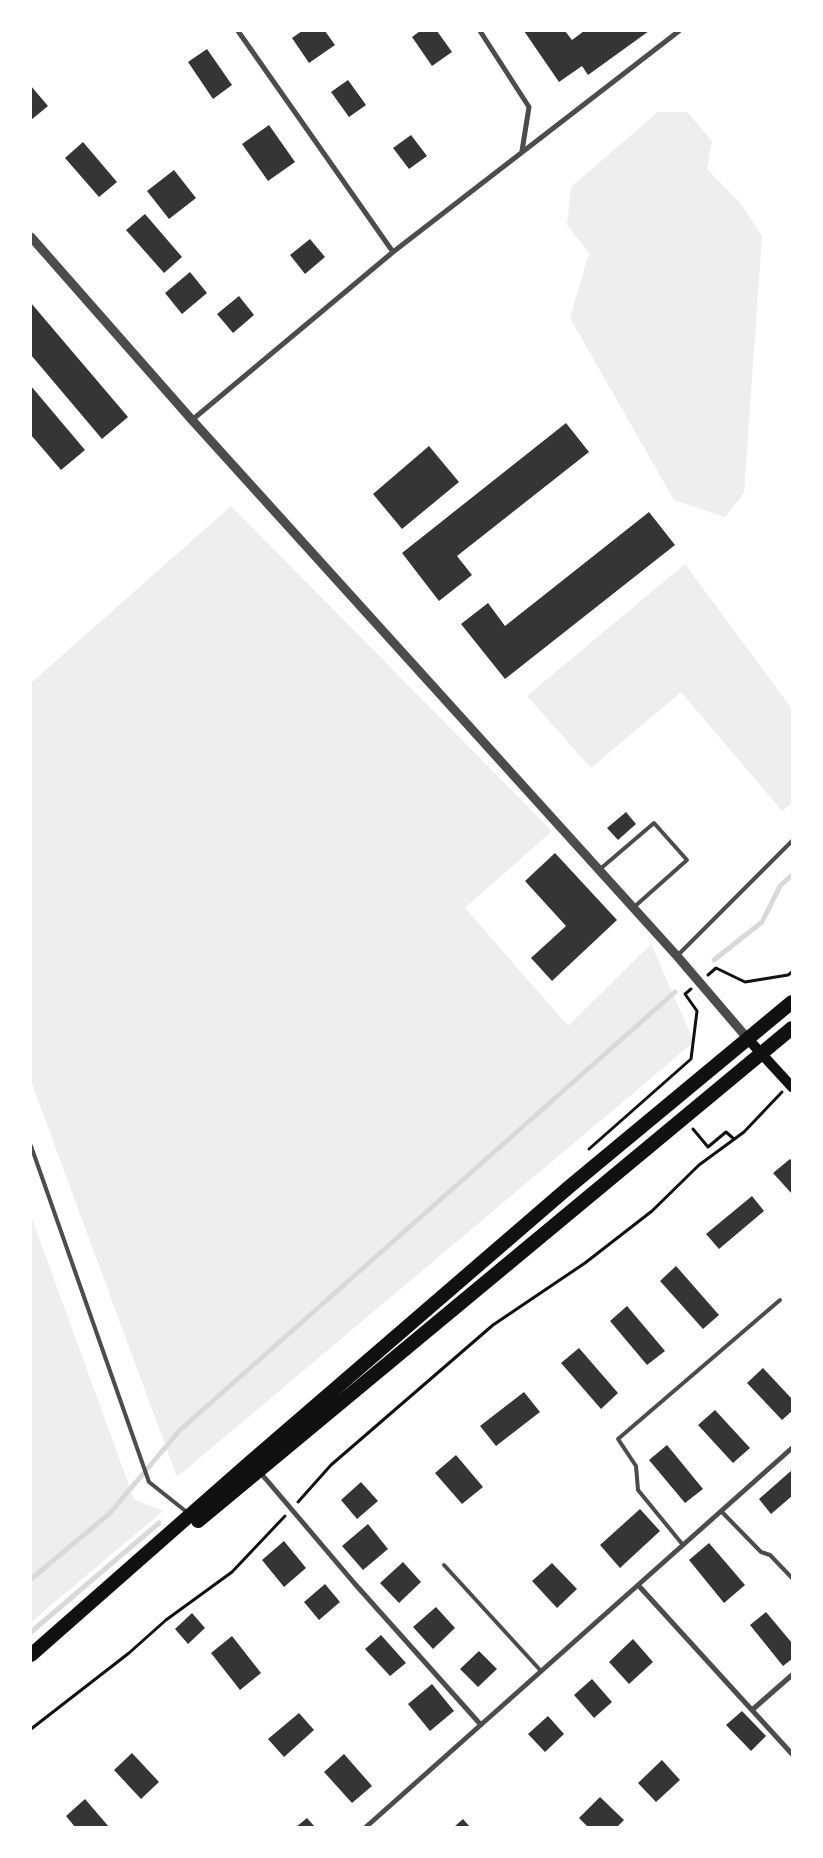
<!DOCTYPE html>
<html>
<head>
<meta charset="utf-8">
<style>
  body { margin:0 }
  #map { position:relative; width:823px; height:1858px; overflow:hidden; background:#fff; font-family:"Noto Sans",sans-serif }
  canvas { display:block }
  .frame { position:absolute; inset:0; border:32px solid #fff; pointer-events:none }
</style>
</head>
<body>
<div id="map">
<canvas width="823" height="1858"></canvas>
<div class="frame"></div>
</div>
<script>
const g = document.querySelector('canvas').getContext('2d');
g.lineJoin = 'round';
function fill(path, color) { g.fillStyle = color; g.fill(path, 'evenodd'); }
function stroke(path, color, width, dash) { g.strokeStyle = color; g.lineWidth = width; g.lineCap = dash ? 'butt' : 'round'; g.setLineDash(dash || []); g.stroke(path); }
fill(new Path2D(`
  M658,112H687L712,141L707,169L741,204L762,236L744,493L725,517L674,500L570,318L589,253L567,225L571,187Z
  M231,506L552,831L465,908L568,1026L651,944L694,1042L177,1477L31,1081V683Z
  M685,564L792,709V803L782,811L681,692L591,768L527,696Z
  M31,1216L134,1499L163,1511L31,1622Z`), '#eee');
stroke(new Path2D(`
  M714,960L762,922L780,886L792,875
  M31,1579L110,1513L180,1430L675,992
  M31,1632L159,1523`), '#d9d9d9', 5);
fill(new Path2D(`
  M302,31H325L335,45L309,63L292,38Z
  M420,31H437L452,52L432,66L412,37Z
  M524,31H565L572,40L584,31H649L588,75L582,66L559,82Z
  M207,49L232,85L213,99L188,62Z
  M348,80L366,105L349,117L331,92Z
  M31,86L48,106L31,120Z
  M269,125L295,162L268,181L242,144Z
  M411,135L427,156L409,169L393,148Z
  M83,142L117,182L99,197L65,158Z
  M174,170L196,198L169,219L147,191Z
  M145,214L182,257L164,273L126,230Z
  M310,239L325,257L305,274L290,255Z
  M190,272L207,293L182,314L165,293Z
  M239,296L254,315L233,333L217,314Z
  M31,303L128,417L102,439L31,355Z
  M31,386L85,450L61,470L31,435Z
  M566,423L589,452L457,556L472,575L439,601L402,553Z
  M429,446L459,482L402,529L373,494Z
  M649,512L675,545L505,679L461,624L488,603L505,626Z
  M626,812L636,824L618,840L607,828Z
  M555,853L617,920L552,981L531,958L566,926L525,881Z
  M790,1159L792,1161V1194L773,1173Z
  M752,1196L764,1211L719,1249L706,1234Z
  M676,1266L719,1315L703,1329L660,1281Z
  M627,1306L665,1351L647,1365L610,1321Z
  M579,1348L618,1393L601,1409L561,1363Z
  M763,1368L792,1399V1411L782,1420L747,1383Z
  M524,1392L540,1412L496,1446L480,1426Z
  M715,1410L750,1448L733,1463L698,1425Z
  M667,1445L703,1489L685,1503L649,1460Z
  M456,1455L483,1487L462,1504L435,1473Z
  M792,1470V1496L771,1514L759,1499Z
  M361,1482L378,1501L357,1519L341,1500Z
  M640,1509L660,1531L620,1568L600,1545Z
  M368,1524L388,1549L363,1570L342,1546Z
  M284,1541L306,1568L284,1587L262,1560Z
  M709,1543L745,1585L724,1603L689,1560Z
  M403,1562L421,1582L399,1603L380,1583Z
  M552,1563L577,1589L557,1608L532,1581Z
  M325,1584L340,1602L319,1620L304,1602Z
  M436,1607L455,1628L433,1649L413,1627Z
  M766,1612L792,1643V1659L783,1666L750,1625Z
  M192,1613L205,1628L188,1644L175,1629Z
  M381,1635L406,1663L390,1676L365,1649Z
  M232,1636L261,1673L240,1690L211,1653Z
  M633,1639L653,1662L629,1684L609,1662Z
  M479,1651L497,1669L478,1687L460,1669Z
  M592,1679L612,1702L594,1718L574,1695Z
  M432,1684L454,1711L430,1731L408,1704Z
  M742,1711L766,1736L751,1751L726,1725Z
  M299,1713L314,1730L284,1757L268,1739Z
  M548,1716L564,1734L545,1752L528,1734Z
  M132,1753L159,1782L141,1799L114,1770Z
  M344,1754L372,1786L352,1803L324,1772Z
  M662,1760L680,1780L656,1802L638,1783Z
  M600,1797L624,1820L617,1827H588L579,1818Z
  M85,1799L109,1827H75L66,1816Z
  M307,1818L315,1827H296Z
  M463,1819L470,1827H454Z`), '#353535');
stroke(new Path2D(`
  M708,975L716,968L745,982L788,975L792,972
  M693,1129L708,1147L726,1132L734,1139
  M589,1149L691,1059L697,1011L685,994L691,989
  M298,1502L331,1465L493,1325L585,1263L652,1211L699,1165L744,1132L782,1092
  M31,1729L129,1653L166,1620L232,1572L285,1516`), '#111', 3);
stroke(new Path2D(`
  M599,870L654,823L687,860L633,908
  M677,956L792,841
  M31,1146L149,1482L188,1513
  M721,1511L761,1552L770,1555L792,1578
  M683,1545L638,1490L636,1466L618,1439L780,1300
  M444,1565L541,1671`), '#4c4c4c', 4);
stroke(new Path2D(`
  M238,31L393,252
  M480,31L529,107L522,151
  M192,420L393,252L679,31
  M259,1471L355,1584L481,1725
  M638,1585L792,1754
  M752,1710L792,1675
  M366,1827L792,1448`), '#4c4c4c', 5);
stroke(new Path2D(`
  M31,237L192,420L677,956L748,1039`), '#4c4c4c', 9);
stroke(new Path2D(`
  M748,1039L792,1087`), '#111', 10);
stroke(new Path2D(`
  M198,1521L792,1028
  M31,1655L248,1464L569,1187L792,1002`), '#111', 14);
</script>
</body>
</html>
